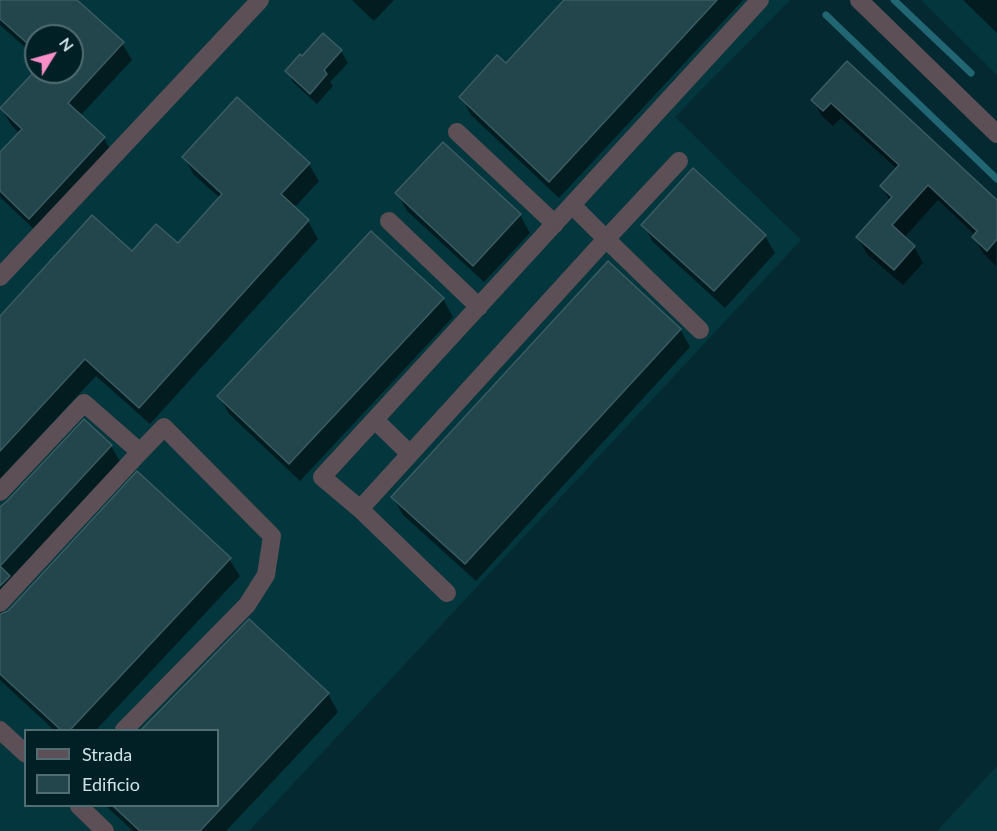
<!DOCTYPE html>
<html>
<head>
<meta charset="utf-8">
<style>
  body { margin:0 }
  #map { position:relative; width:997px; height:831px; overflow:hidden; background:#052930; font-family:Lato,sans-serif }
  canvas { display:block }
  .legend { position:absolute; left:24px; top:729px; width:195px; height:78px; box-sizing:border-box; background:#002026; border:2px solid #526d72; margin:0; padding:8px 10px; list-style:none; font-size:18px; color:#cee1e5 }
  .legend li { display:flex; align-items:center; gap:12px; height:30px }
  .legend b { width:30px; border:2px solid #526d72 }
  .north { position:absolute; left:24px; top:24px; width:60px; height:60px; box-sizing:border-box; background:#002026; border:2px solid #526d72; border-radius:50%; rotate:53deg; font-size:16px; font-weight:700; line-height:24px; text-align:center; color:#cee1e5 }
  .north::after { content:''; display:block; margin:auto; width:21px; height:27px; background:#f98fc9; clip-path:polygon(50% 0,100% 100%,50% 72%,0 100%) }
</style>
</head>
<body>
<div id="map">
<canvas width="997" height="831"></canvas>
<ul class="legend">
<li><b style="height:8px;background:#5c5056"></b>Strada</li>
<li><b style="height:16px;background:#23454c"></b>Edificio</li>
</ul>
<div class="north">N</div>
</div>
<script>
const g = document.querySelector('canvas').getContext('2d');
g.lineJoin = 'round';
function fill(path, color) { g.fillStyle = color; g.fill(path, 'evenodd'); }
function stroke(path, color, width, dash) { g.strokeStyle = color; g.lineWidth = width; g.lineCap = dash ? 'butt' : 'round'; g.setLineDash(dash || []); g.stroke(path); }
fill(new Path2D(`
  M0,0H790L675,117L801,240L249,831H0ZM36,36H72V72H36ZM26,730H218V806H26Z
  M921,0H997V75Z
  M997,766V831H937Z`), '#04363d');
fill(new Path2D(`
  M0,0H74L122,43L132,60L80,116L104,138L113,155L39,234L0,197V155L20,134L11,125L2,109L36,72H72V36H36V57L0,25Z
  M352,0H394L374,21Z
  M566,0H743L559,198L471,115L461,97L506,65Z
  M963,0H997V33Z
  M341,51L348,63L330,82L333,86L317,104L294,83L287,71L303,58Z
  M847,64L997,202L996,266L983,253L974,237L975,235L938,200L904,238L914,247L923,263L903,285L867,254L858,238L890,201L882,186L897,169L841,118L833,126L822,116L813,100Z
  M184,157L308,163L319,181L294,208L308,221L318,239L150,424L96,376L0,479V319L132,253L178,245L220,198L194,175Z
  M397,193L520,215L530,233L484,282L407,211Z
  M643,225L765,236L775,253L725,308L653,242Z
  M443,299L453,317L300,481L229,414L219,396Z
  M680,329L690,347L476,581L403,515L393,497Z
  M111,446L121,463L19,594L0,615V509Z
  M229,559L240,576L96,730H54L0,680V615Z
  M328,694L338,712L226,831H133L106,806H218V730H143L175,696Z`), '#0007');
stroke(new Path2D(`
  M894,0L971,73
  M826,15L997,179`), '#216672', 7);
const building = new Path2D(`
  M0,0H77L124,42L68,103L105,137L29,219L0,191V152L22,129L0,108L34,72H72V36H36V51L0,19Z
  M564,0H717L549,182L459,97L497,55L506,63Z
  M323,33L342,50L324,70L327,74L310,94L285,71L300,54L302,56Z
  M847,61L997,200V239L987,251L972,237L977,231L928,185L892,225L915,246L894,270L856,237L892,197L880,186L899,165L831,103L823,111L811,100Z
  M237,97L310,163L281,194L309,220L139,408L85,359L0,451V316L92,215L132,251L156,224L178,243L222,194L182,157Z
  M443,142L521,214L473,266L395,193Z
  M693,168L766,235L714,291L641,225Z
  M371,231L444,298L289,464L217,396Z
  M608,261L681,329L465,564L391,497Z
  M84,419L112,445L0,566L10,576L0,586V507L8,500Z
  M137,471L231,558L70,730H61L0,674V614L8,611Z
  M249,619L329,693L200,831H140L113,806H218V730H141Z`);
fill(building, '#23454c');
stroke(building, '#3a5c63', 1.5);
stroke(new Path2D(`
  M859,0L997,134
  M457,132L555,224
  M679,161L606,239L700,330
  M572,205L606,239L360,509L322,477L760,0
  M389,221L479,307
  M0,277L260,0
  M375,420L410,454
  M0,492L84,403L140,452L0,603
  M360,509L447,593
  M0,730L26,754
  M124,730L247,605L266,575L272,536L164,427L140,452
  M79,806L105,831`), '#5c5056', 18);
</script>
</body>
</html>
